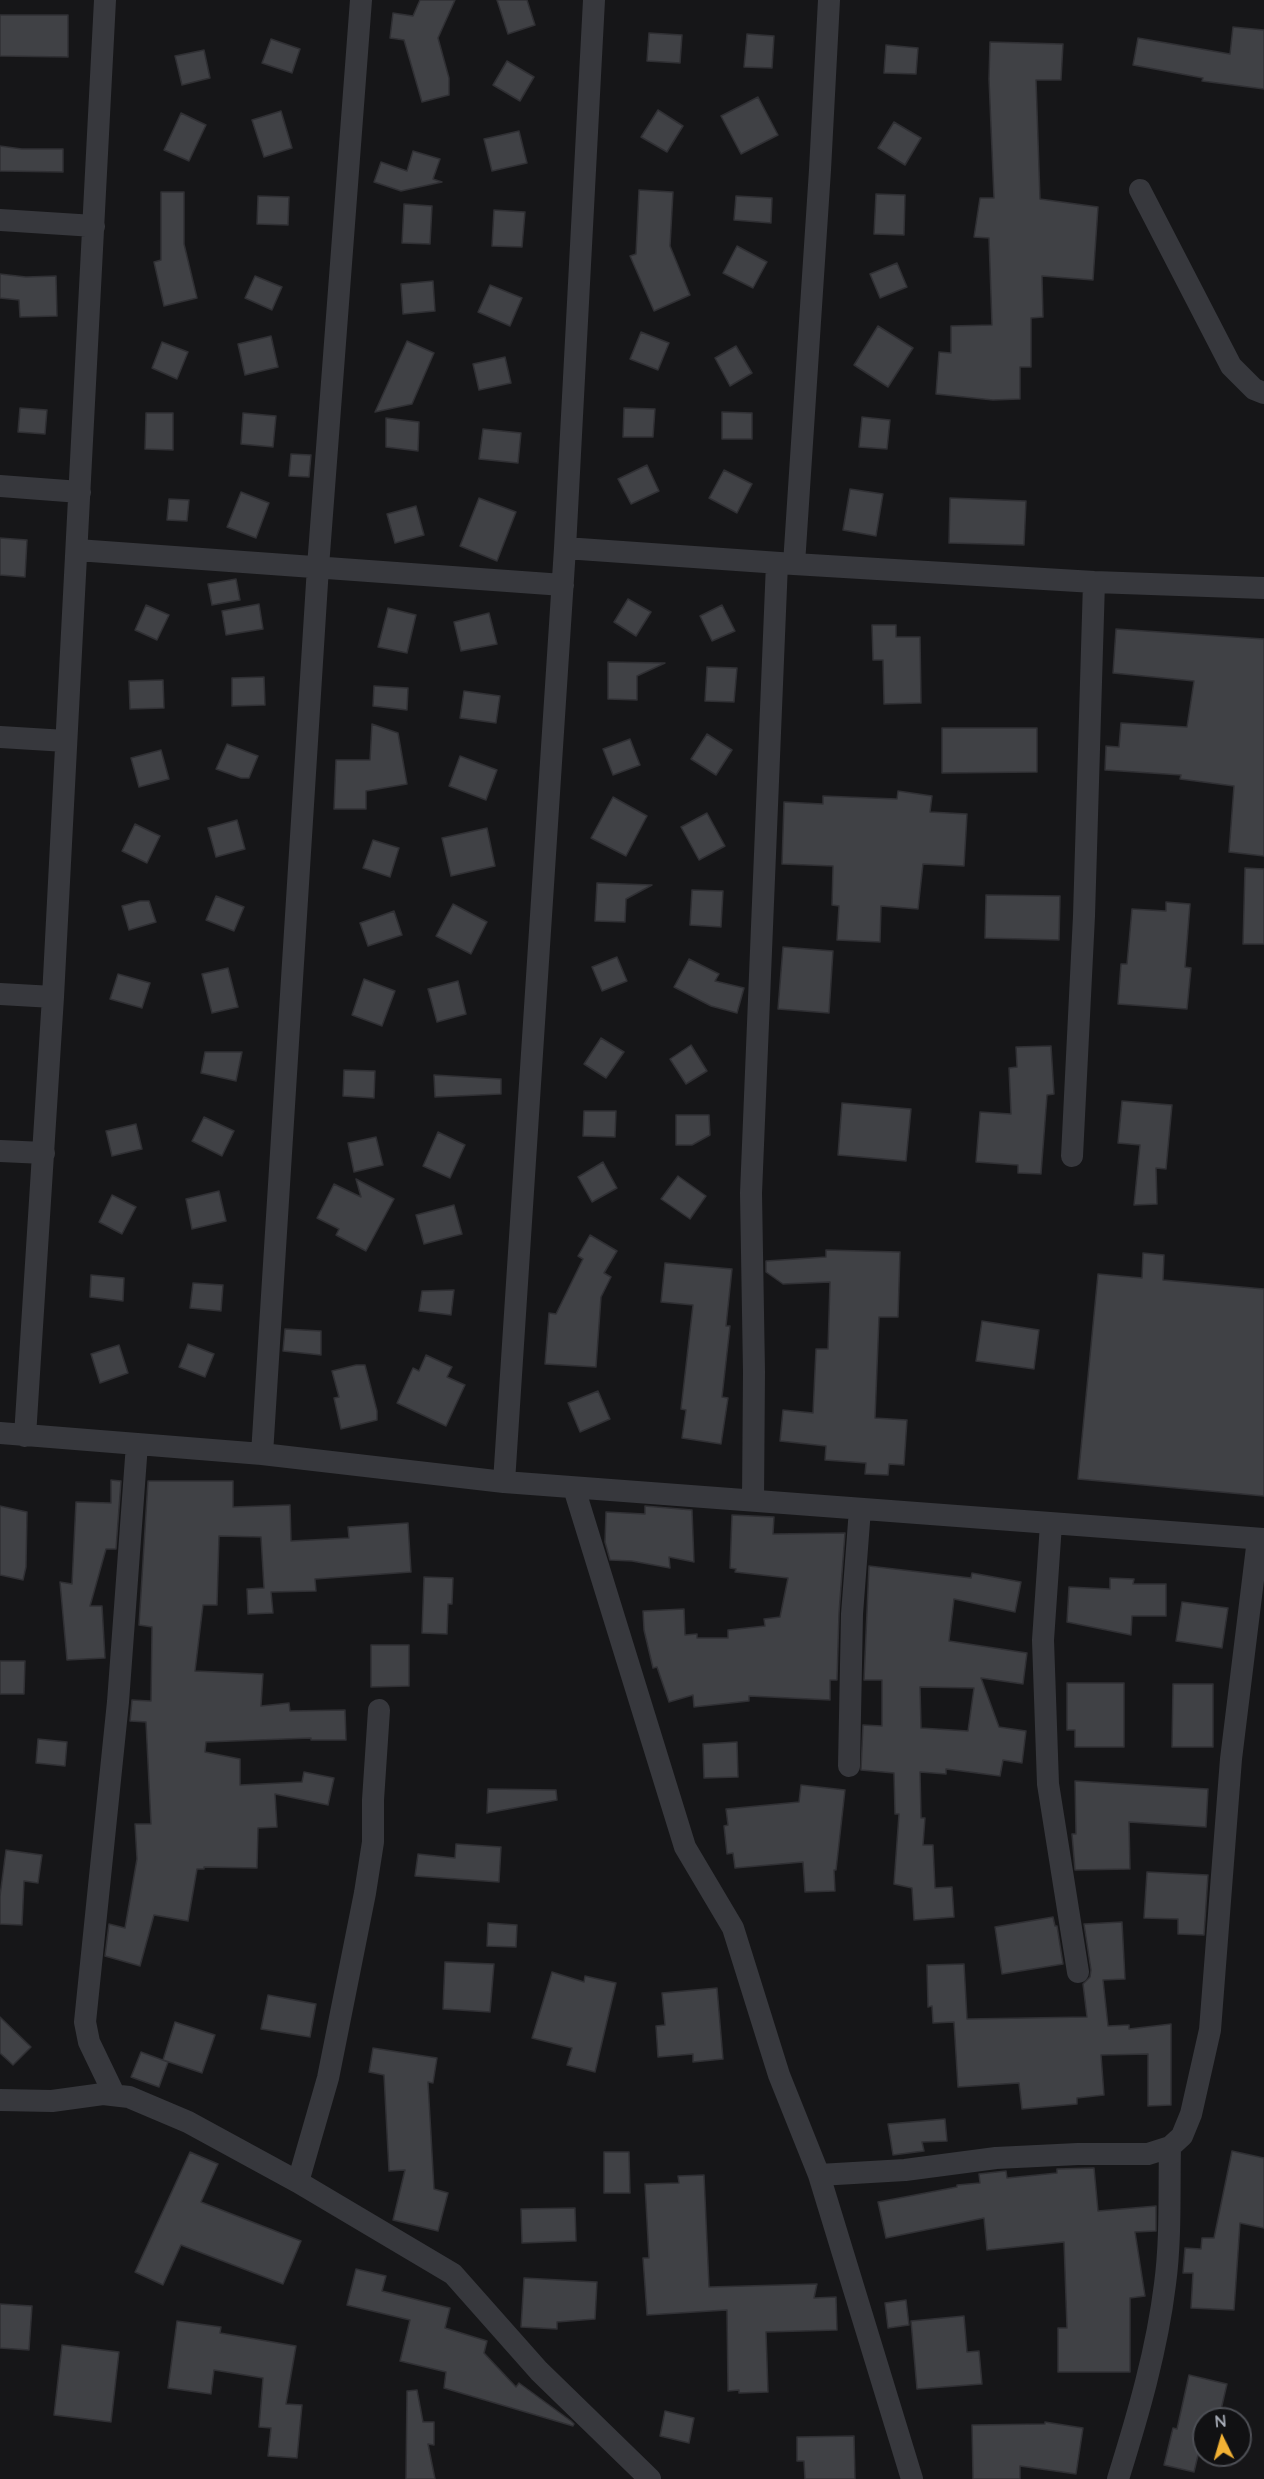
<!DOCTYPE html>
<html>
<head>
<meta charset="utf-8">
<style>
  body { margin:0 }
  #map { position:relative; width:1264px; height:2479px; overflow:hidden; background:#161618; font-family:Quicksand,sans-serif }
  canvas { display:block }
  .north { position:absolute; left:1192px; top:2407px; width:60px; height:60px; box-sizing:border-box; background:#111113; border:2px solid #4d4f55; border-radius:50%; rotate:355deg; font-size:16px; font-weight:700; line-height:24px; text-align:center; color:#a8adb8 }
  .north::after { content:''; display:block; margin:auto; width:21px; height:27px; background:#f2b134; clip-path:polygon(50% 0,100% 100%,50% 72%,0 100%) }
</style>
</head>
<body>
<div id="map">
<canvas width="1264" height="2479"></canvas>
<div class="north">N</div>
</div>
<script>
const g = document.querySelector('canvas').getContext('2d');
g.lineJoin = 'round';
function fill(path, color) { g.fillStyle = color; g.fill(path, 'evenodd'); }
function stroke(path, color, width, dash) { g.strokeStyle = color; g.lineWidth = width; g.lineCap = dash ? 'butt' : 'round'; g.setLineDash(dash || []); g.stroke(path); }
const building = new Path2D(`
  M420,0H455L438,38L449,78V95L422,102L404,40L390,38L393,13L413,16Z
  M497,0H527L535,25L508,34Z
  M0,15H68V57L0,56Z
  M1233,27L1264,30V89L1202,81L1203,78L1133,65L1138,38L1230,54Z
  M649,33L682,35L680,63L647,61Z
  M747,34L774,36L772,68L744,67Z
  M271,39L300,49L292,73L262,63Z
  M990,42L1063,44L1061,80H1036L1040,199L1098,207L1093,280L1042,276L1043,317L1031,318V367H1020V399L993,400L936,394L939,352L951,353V326L992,325L989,238L974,237L980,198H994L989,79Z
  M886,45L918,48L916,74L884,73Z
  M204,50L210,78L182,85L175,56Z
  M507,61L534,77L520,101L493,85Z
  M758,97L778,135L741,154L721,116Z
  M658,110L683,126L667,152L641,137Z
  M281,111L292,148L264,157L252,120Z
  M181,113L206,125L189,161L164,150Z
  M894,122L921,138L905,165L878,148Z
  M519,131L527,163L492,171L484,139Z
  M0,146L22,149H63V172L0,171Z
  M413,151L440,159L433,179L442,182L401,191L374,182L381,162L407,171Z
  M639,190L673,192L670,246L690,295L654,311L630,256L636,254Z
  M161,192H184V244L197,298L164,306L154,262L161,260Z
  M876,194L905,195L904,235L874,234Z
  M258,196L289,197L288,225L257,224Z
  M736,196L772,198L771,223L734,220Z
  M404,204L432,206L430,244L402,243Z
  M494,210L525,212L522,247L492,246Z
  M737,246L767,262L753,288L723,273Z
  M897,263L907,287L880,298L870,274Z
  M0,274L26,277L56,276L57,316L20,317L19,300L0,298Z
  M255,276L282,287L272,310L245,298Z
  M433,281L435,311L403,314L401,284Z
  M490,285L522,298L510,326L478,312Z
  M878,326L913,348L888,387L854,365Z
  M641,332L669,343L658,370L630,359Z
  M271,336L278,367L245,375L238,344Z
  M407,341L434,353L412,404L375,412Z
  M162,342L188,352L177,379L152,368Z
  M736,346L752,373L730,386L715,358Z
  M505,357L511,383L479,390L473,364Z
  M20,408L47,410L45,434L18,432Z
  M624,408L655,409L653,437H623Z
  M722,412L752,413V439H722Z
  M146,413H173V450L145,449Z
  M243,413L276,416L273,447L241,444Z
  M862,417L890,420L887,449L859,447Z
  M386,418L419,422L418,451L386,447Z
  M483,429L521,433L518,463L479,459Z
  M291,454L311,455L309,477L289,476Z
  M647,465L659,491L631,504L618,479Z
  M724,470L752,484L737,513L709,498Z
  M850,489L883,494L876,536L843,530Z
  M241,492L269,503L256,538L227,527Z
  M479,498L516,512L497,561L460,546Z
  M950,498L1026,501L1024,545L949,543Z
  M169,499L189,500L187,521L167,520Z
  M416,506L424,535L395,543L387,514Z
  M0,538L27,540L25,577L0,575Z
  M236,579L240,600L212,605L208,584Z
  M628,599L651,612L636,636L614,622Z
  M259,604L263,629L226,635L222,611Z
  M146,605L169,615L157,640L135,630Z
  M722,605L735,631L712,641L700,616Z
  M388,608L416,615L407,653L378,647Z
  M489,613L497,644L461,651L454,622Z
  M872,625H896V637H920L921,703L884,704L883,660H873Z
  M1116,629L1264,639V856L1229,852L1234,786L1180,779L1181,775L1105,770L1106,746L1119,747L1121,723L1187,727L1194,681L1113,673Z
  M608,662L665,663L637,676V700L608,699Z
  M707,667L737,668L734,702L705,701Z
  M264,677L265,705L232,706V678Z
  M163,680L164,708L130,709L129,681Z
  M374,686L408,688L407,710L373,706Z
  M464,691L500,696L496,723L460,718Z
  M372,724L398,733L407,784L366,791V809H334L336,760H370Z
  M942,728H1037V772L942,773Z
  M707,734L732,750L716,775L691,759Z
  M630,739L640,765L613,775L603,749Z
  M227,744L258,756L249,778H241L216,769Z
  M161,750L169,779L139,787L131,758Z
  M460,756L497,770L486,800L449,786Z
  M898,791L932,796L930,812L967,814L964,866L923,864L918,909L881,906L880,942L837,940L839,906L832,905L833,866L782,864L784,802L823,804V796L897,799Z
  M613,797L647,816L626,856L591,838Z
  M707,813L725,846L699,860L681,827Z
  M237,820L245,849L216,857L208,828Z
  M135,824L160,836L147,863L122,851Z
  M487,828L495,866L451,876L442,838Z
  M373,840L399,848L390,877L363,868Z
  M1245,868L1264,869V944H1243Z
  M597,883L652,885L626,899L625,922L595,921Z
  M692,890L723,891L721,927L690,925Z
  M986,895L1060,896L1059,940L985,938Z
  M216,896L244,907L234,931L206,920Z
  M140,901H149L156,922L129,930L122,906Z
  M1166,902L1190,904L1185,967L1191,968L1187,1009L1118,1004L1121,964H1127L1132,909L1166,911Z
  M453,904L487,922L471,954L436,936Z
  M394,911L402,935L368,946L360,923Z
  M783,947L833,951L829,1013L778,1009Z
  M617,957L627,981L602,991L592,967Z
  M689,959L719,974L715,981L744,988L737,1013L711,1006L674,987Z
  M228,968L238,1007L212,1013L202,974Z
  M118,974L150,983L142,1008L110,999Z
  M364,979L395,991L382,1026L352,1015Z
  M458,981L466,1014L437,1022L428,989Z
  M601,1038L624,1052L606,1078L584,1064Z
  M691,1045L707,1071L686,1084L670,1059Z
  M1051,1046L1054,1094L1047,1095L1041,1174L1018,1173V1165L976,1162L980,1112L1011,1114L1009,1068L1017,1067L1016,1047Z
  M205,1052H242L236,1081L201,1073Z
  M344,1070L375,1071L374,1098L343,1096Z
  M434,1075L501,1079V1094L435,1097Z
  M1122,1101L1172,1105L1166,1169L1156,1168L1157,1204L1134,1205L1140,1145L1118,1143Z
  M842,1103L911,1109L906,1161L838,1155Z
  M584,1111H616L615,1137L583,1136Z
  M676,1115H709L710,1135L692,1145H676Z
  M204,1117L234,1131L222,1156L192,1141Z
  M136,1124L142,1149L112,1156L106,1131Z
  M438,1132L465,1145L450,1178L423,1166Z
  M376,1137L383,1165L354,1172L348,1143Z
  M603,1162L617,1188L592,1202L578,1177Z
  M678,1176L706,1196L690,1219L661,1199Z
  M356,1179L394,1199L366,1251L336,1235L339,1229L317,1218L334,1184L361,1197Z
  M219,1191L226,1221L192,1229L186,1199Z
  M112,1195L136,1207L122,1234L99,1222Z
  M454,1205L462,1234L424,1244L416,1215Z
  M590,1235L617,1251L604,1273L611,1277L601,1297L596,1367L545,1364L549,1313L556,1314L583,1259L578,1256Z
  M826,1250L900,1252L898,1317H879L875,1418L907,1420L904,1465L889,1464L888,1475L865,1474L866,1463L825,1460L826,1446L780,1441L783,1410L813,1413L816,1349H828L830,1282L783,1284L766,1272V1261L826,1257Z
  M1143,1253L1164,1255L1163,1280L1264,1289V1496L1078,1479L1098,1274L1142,1278Z
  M665,1263L732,1269L726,1326H730L722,1397L728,1398L721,1444L682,1438L686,1410L681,1409L693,1305L661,1302Z
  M91,1275L124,1278L123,1301L90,1297Z
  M193,1283L223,1285L221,1311L190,1308Z
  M454,1290L451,1315L419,1311L422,1291Z
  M982,1321L1039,1330L1034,1369L976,1361Z
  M285,1329L321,1331V1355L283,1351Z
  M188,1344L214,1354L205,1377L179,1367Z
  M119,1345L128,1373L100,1383L91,1354Z
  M426,1355L452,1367L447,1377L465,1385L446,1426L397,1403L413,1368L419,1371Z
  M356,1365H365L377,1411V1420L341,1429L334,1398L339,1397L332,1371Z
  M598,1391L610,1419L580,1432L568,1403Z
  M111,1480L121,1481L116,1549H106L90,1606H102L105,1658L67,1660L60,1582L72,1584L76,1502L111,1503Z
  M148,1481H233V1507L290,1505L291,1541L349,1538L348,1527L408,1523L411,1572L315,1579L316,1591L271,1592L273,1613L248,1614L247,1589L264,1588L261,1537L219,1536L217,1605H203L195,1671L263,1674L261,1706L289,1703L290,1711L345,1710L346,1740H311V1738L206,1742L205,1752L240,1759V1785L302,1782L304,1772L334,1778L328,1805L275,1794L277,1827L258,1828L257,1868L204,1867V1869H197L188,1921L154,1915L140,1966L105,1956L109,1924L125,1928L137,1859L135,1824H151L146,1722L130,1721L132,1700L151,1701L152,1627L139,1625Z
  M0,1506L27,1512L26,1567L23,1580L0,1575Z
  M645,1506L692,1510L694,1562L669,1557L670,1568L632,1561L610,1560L605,1542L606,1512L645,1514Z
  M732,1515L774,1517L773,1534L845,1533L839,1613L837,1680H830V1700L749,1696V1701L694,1707L693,1695L669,1702L657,1667L653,1668L644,1630L643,1611L684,1609L685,1635L697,1634V1638H728V1630L765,1626L764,1619L780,1617L788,1578L735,1572L736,1569L730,1568Z
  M869,1566L971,1578L972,1573L1021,1582L1015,1612L954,1599L949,1641L1027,1653L1023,1684L981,1678L999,1727L1026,1731L1022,1763L1003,1760L1000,1776L946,1769V1774L920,1772L921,1818H925L923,1845H933L935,1888L952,1887L954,1917L914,1920L912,1888L894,1884L899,1814H895L894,1773L861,1770L863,1725L882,1726V1680H864ZM920,1687L974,1688L968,1731L921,1728Z
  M424,1577L453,1578L452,1604H448L447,1634L422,1633Z
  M1110,1578L1134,1579L1133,1584H1166V1616H1132L1131,1635L1067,1622L1069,1587L1110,1589Z
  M1182,1602L1228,1608L1222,1648L1176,1641Z
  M371,1645H409V1686L371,1687Z
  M0,1661H25L24,1694H0Z
  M1067,1683H1124V1747H1075V1730H1067Z
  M1173,1684H1213V1747H1172Z
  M38,1739L67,1742L65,1766L36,1763Z
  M737,1742L738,1777L704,1778L703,1744Z
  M1075,1781L1208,1789L1206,1827L1129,1822L1130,1869L1075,1870L1072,1834H1076Z
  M801,1785L845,1790L836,1870H834L835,1891L805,1892L803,1862L735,1868L733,1853L727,1854L724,1826L728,1825L726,1809L799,1802Z
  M488,1789L556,1790L557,1800L487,1813Z
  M456,1844L501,1847L499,1882L415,1876L418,1854L455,1858Z
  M6,1850L42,1855L38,1883L24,1881L22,1925L0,1924V1896Z
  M1147,1872L1208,1875L1204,1935L1178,1934V1919L1144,1918Z
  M1053,1917L1055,1926H1057L1063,1964L1002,1974L995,1927Z
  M1122,1922L1125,1979L1103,1980L1108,2026L1129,2025V2029L1171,2024V2105L1148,2106V2054L1101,2055L1104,2095L1077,2098V2104L1022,2109L1019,2083L958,2087L954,2022L933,2023L932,2006L928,2007L927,1965L964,1964L967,2019L1087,2017L1083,1984L1090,1977L1091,1970L1084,1924Z
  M488,1923L517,1925L516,1947L487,1946Z
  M445,1962L494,1964L490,2012L443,2009Z
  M552,1972L584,1982L585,1976L616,1983L595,2072L567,2065L572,2048L532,2038Z
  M717,1988L723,2059L693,2062V2054L658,2057L656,2026L665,2025L662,1993Z
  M268,1995L316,2004L310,2037L261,2029Z
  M0,2017L31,2047L13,2065L0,2053Z
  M175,2022L215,2035L202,2073L163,2060Z
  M373,2048L437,2058L433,2083L428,2082L434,2189L448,2193L438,2231L393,2220L405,2170L389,2171L384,2075L369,2072Z
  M141,2052L168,2062L159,2087L131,2077Z
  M945,2119L947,2141L922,2142L924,2151L893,2155L888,2124Z
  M1232,2151L1264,2158V2228L1240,2223L1234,2310L1191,2308L1193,2273H1183L1185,2248L1201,2249L1202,2238H1214Z
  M190,2152L218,2164L201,2202L301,2241L283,2284L181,2245L163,2285L135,2272Z
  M604,2152H629L630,2193H604Z
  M1094,2168L1098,2211L1156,2206V2231L1135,2232L1145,2296L1130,2298V2372H1058V2328H1067L1064,2242L987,2250L984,2218L886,2238L878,2202L957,2187V2185L980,2183L979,2174L1006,2171L1007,2178L1057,2173V2169Z
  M704,2175L709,2287L817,2284L814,2298L836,2297L837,2330L766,2332L768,2392L739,2393V2390L728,2391L727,2310L647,2315L643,2258H649L645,2184L679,2183L678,2176Z
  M575,2208L576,2241L522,2243L521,2209Z
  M356,2269L386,2276L382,2291L450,2308L445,2328L487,2341L484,2353L516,2387L519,2383L571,2421L574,2424L573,2426L444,2388L446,2372L400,2361L410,2320L347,2305Z
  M524,2278L597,2282L595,2319L557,2322V2329L521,2327Z
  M906,2300L909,2325L888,2328L885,2303Z
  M0,2304L32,2306L29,2350L0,2348Z
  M964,2316L967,2352L979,2351L982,2384L917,2389L911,2321Z
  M177,2321L221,2327L220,2333L296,2346L286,2404L302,2405L297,2458L268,2456L271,2428L259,2427L263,2378L214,2370L211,2394L168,2388Z
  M62,2345L119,2352L111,2422L54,2415Z
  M1189,2375L1227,2384L1220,2414L1209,2411L1207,2419H1204V2430L1194,2472L1164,2465L1173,2428L1177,2429Z
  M417,2390L423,2422H434V2445L428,2444L435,2479H406L407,2391Z
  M665,2411L694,2418L689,2443L660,2436Z
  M1045,2422L1083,2428L1076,2474L1020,2466V2479H973L972,2425L1045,2424Z
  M854,2436L855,2479H805L804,2461H797V2437Z`);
fill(building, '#404145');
stroke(building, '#303034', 1.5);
stroke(new Path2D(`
  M1140,190L1231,366L1254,389L1264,393
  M0,220L94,226
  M0,486L80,492
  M565,548L794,564L820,170L829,0
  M77,550L563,585
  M794,564L1094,582L1264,588
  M0,737L66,741
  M0,994L53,997
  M0,1151L44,1153
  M1072,1156L1084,916L1094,582
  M0,1433L262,1454L504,1482L1264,1539
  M25,1436L53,997L105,0
  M262,1454L318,567L361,0
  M504,1482L565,548L594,0
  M574,1488L685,1847L733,1928L779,2075L819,2175L912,2479
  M753,1500L754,1372L751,1193L777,563
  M1051,1524L1043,1640L1048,1784L1078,1972
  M849,1766L852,1614L860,1509
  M114,2094L89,2042L85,2022L118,1702L137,1444
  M0,2100L52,2101L103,2094L129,2097L188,2122L298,2182L453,2274L539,2371L650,2479
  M819,2175L905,2170L996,2158L1078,2154H1148L1170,2147L1182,2136L1191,2114L1210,2030L1231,1759L1258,1539
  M298,2182L328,2078L365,1893L373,1842V1800L379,1710
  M1118,2479C1138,2415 1157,2350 1165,2284C1171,2239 1169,2193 1170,2147`), '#37383d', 22);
</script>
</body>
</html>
